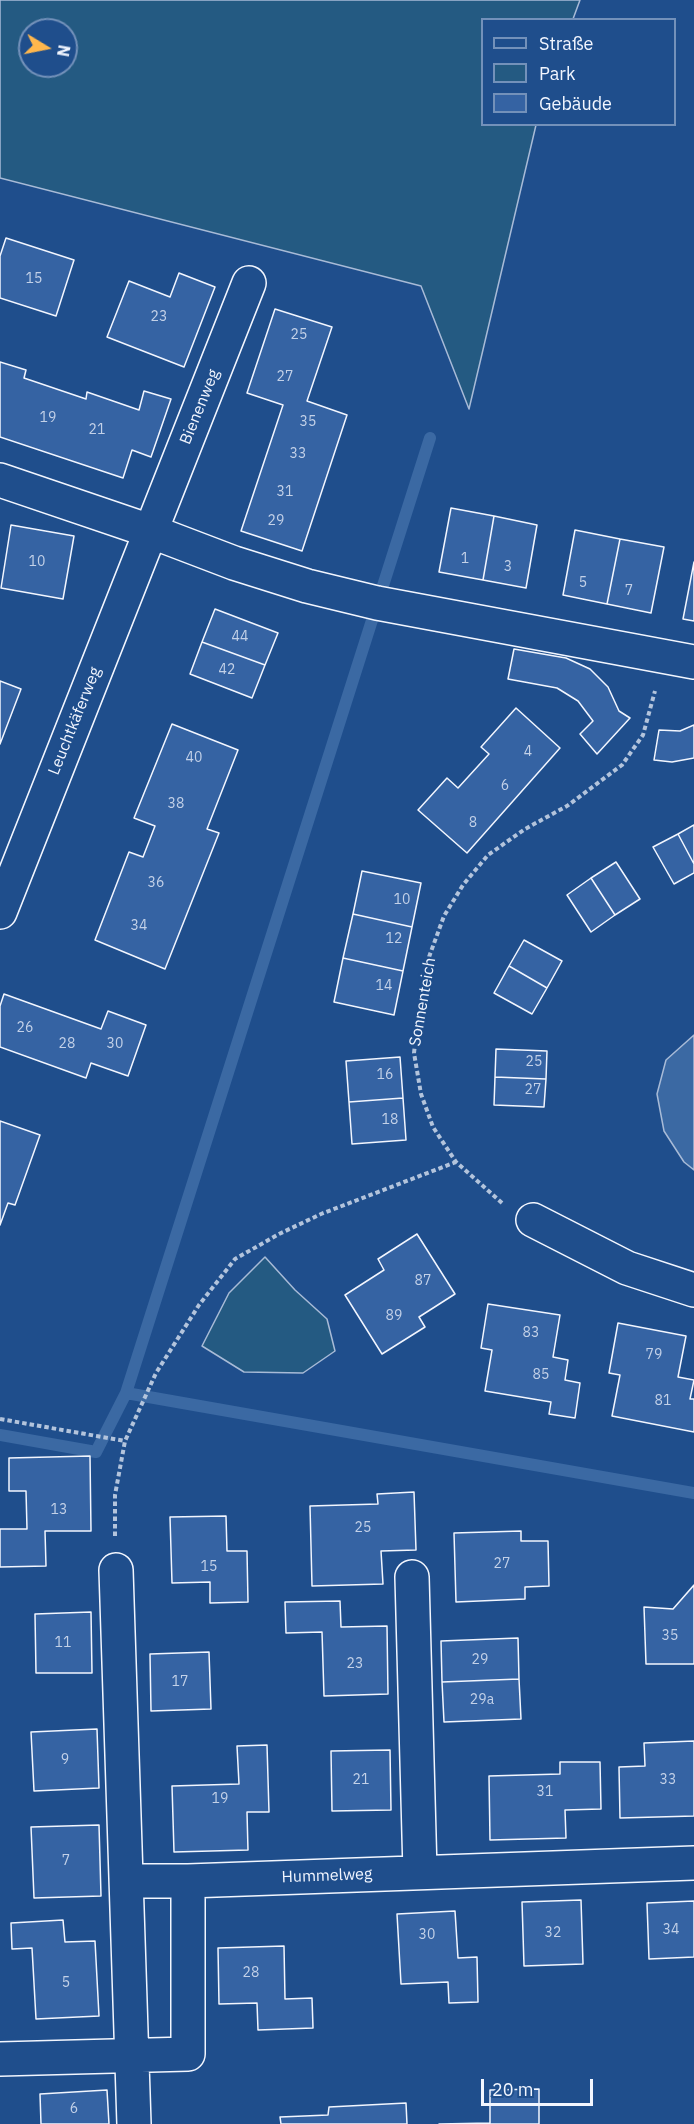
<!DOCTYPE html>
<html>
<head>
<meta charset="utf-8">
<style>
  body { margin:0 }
  #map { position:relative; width:694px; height:2124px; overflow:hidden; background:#1f4e8c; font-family:"IBM Plex Sans",sans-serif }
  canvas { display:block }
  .legend { position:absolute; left:481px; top:18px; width:195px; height:108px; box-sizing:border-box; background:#1f4e8c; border:2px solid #7391ba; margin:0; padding:8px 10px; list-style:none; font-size:18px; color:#f2f6ff }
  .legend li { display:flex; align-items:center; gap:12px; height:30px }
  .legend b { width:30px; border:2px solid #7391ba }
  .north { position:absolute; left:18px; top:18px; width:60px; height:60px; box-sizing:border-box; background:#1f4e8c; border:2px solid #7391ba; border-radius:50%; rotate:100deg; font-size:16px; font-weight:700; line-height:24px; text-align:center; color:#f2f6ff }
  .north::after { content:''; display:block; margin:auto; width:21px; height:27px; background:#ffb74d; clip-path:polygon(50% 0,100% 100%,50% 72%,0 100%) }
  .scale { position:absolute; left:481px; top:2079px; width:112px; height:27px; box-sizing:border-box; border:3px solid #f2f6ff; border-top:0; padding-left:8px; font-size:18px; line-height:21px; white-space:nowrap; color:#f2f6ff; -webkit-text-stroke:4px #1f4e8c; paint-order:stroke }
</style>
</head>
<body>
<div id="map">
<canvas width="694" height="2124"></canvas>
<ul class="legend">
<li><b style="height:8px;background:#1f4e8c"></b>Straße</li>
<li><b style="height:16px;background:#245a82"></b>Park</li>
<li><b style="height:16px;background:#3563a3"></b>Gebäude</li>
</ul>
<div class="north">N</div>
<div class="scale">20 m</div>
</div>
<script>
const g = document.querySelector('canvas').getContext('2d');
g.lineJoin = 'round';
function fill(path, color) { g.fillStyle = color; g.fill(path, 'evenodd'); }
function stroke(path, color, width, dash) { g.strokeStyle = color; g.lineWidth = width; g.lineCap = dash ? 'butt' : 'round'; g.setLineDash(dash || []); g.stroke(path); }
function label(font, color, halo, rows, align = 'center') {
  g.font = font + ' "IBM Plex Sans",sans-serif'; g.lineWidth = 4.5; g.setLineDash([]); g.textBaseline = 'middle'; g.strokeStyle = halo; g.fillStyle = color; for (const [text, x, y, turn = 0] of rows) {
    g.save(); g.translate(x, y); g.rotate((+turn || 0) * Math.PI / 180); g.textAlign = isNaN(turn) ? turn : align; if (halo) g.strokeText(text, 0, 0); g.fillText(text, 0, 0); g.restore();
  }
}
const green = new Path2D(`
  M0,0H580L573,19L482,20V124L536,125L469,409L421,286L0,178ZM30,30H66V66H30Z
  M265,1257L295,1290L327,1319L335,1351L303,1373L244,1372L202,1346L229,1293Z`);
fill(green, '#245a82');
stroke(green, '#a8bbd7', 1.5);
const water = new Path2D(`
  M694,1035V1170L684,1162L664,1131L657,1094L666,1060Z`);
fill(water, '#3b69a3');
stroke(water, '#a8bbd7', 1.5);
stroke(new Path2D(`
  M126,1393L694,1493
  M0,1435L96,1452L126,1393L430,438`), '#3b69a3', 12);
const building = new Path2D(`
  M6,238L74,260L56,316L0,298V256Z
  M179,273L215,287L184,367L107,337L129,281L170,297Z
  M275,309L332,327L307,401L347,415L302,551L241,531L283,405L247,393Z
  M0,362L26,370L24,378L86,399L87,392L139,410L144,391L171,399L151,457L132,450L123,478L0,437Z
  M451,508L494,516L483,580L439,572Z
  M494,516L537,525L526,588L483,580Z
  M11,525L74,536L63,599L1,588Z
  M575,530L620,539L607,604L563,595Z
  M620,539L664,547L651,613L607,604Z
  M694,562V621L683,619Z
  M215,609L278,633L265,665L202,642Z
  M202,642L265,665L252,698L190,674Z
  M514,649L566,658L590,669L608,687L619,711L630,718L597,754L580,734L593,721L578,701L557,688L508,679Z
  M0,681L21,689L0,744Z
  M516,708L560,748L467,853L418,810L447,778L458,788L489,754L481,747Z
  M172,724L238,750L207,829L219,833L165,969L95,940L129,852L143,857L155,826L134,818Z
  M694,725V758L672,762L654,760L659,730L680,731Z
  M694,825V864L678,834Z
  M678,834L694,864V873L674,884L653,847Z
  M616,862L640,899L615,915L591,878Z
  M362,871L421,883L412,927L353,914Z
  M591,878L615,915L591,932L567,895Z
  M353,914L412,927L403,971L343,958Z
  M524,940L562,961L547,988L509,966Z
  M343,958L403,971L394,1015L334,1002Z
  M509,966L547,988L532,1014L494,993Z
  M4,994L101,1029L108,1011L146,1025L128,1076L91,1063L86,1078L0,1047V1006Z
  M496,1049L547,1051L546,1079L495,1077Z
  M400,1057L403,1098L349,1102L346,1061Z
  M495,1077L546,1079L544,1107L494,1105Z
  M403,1098L406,1140L352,1144L349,1102Z
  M0,1121L40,1135L15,1205L8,1203L0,1225Z
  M417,1234L455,1294L419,1317L425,1327L382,1354L345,1295L384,1270L378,1259Z
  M488,1304L560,1315L553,1357L568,1360L565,1380L580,1383L575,1418L549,1414L551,1402L485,1391L492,1350L481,1348Z
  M618,1323L686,1336L678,1377L694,1380L690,1399H694V1432L612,1416L620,1375L609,1373Z
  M90,1456L91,1531H45L46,1566L0,1567V1529H27L26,1491H9V1458Z
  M414,1492L416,1550L381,1551L383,1584L312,1586L310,1506L378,1504L377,1494Z
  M226,1516L227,1551H247L248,1602L210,1603V1582L172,1583L170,1517Z
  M521,1531V1541H548L549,1586L525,1587V1599L456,1602L454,1533Z
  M694,1585V1664H646L644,1607L673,1609Z
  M340,1601L341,1627L387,1626L388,1694L324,1696L322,1632L286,1633L285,1602Z
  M91,1612L92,1673H36L35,1614Z
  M518,1638L519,1679L442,1682L441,1641Z
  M209,1652L211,1709L151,1711L150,1654Z
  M519,1679L521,1719L444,1722L442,1682Z
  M97,1729L99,1788L34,1791L31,1732Z
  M694,1741V1816L620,1818L619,1767L645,1766L644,1743Z
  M267,1745L269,1812H247L248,1850L174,1852L172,1786L239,1784L237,1746Z
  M390,1750L391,1810L332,1811L331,1751Z
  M560,1762H600L601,1809L565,1810L566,1838L490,1840L489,1776L560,1774Z
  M99,1825L101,1896L34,1898L31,1827Z
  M581,1900L583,1964L524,1966L522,1902Z
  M694,1901V1957L649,1959L647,1903Z
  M455,1911L458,1958L477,1957L478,2002L449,2003L448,1982L401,1984L397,1914Z
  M63,1920L65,1942L95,1941L99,2016L36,2019L32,1948L12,1949L11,1923Z
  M284,1946L285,1999L312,1998L313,2028L258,2030L257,2003L219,2004L218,1948Z
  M539,2089V2124H439L490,2123V2090Z
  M107,2090L109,2124H41L40,2094Z
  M406,2103L407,2124H281L280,2117L328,2115L329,2107Z`);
fill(building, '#3563a3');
stroke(building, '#f2f6ff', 1.5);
const minor = new Path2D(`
  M0,480L150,531L234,563L307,586L377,603L694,662
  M0,912L249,283
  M533,1220L627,1268L694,1290
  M116,1570L134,2124
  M412,1577L420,1872
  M128,1881H188
  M0,2059L188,2054V1881L694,1863`);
stroke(minor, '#f2f6ff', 36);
stroke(new Path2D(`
  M502,1203L456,1162L433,1127L421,1094L414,1053L419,1009L429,957L444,916L463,885L488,855L525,829L567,806L622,765L643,735L655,691
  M0,1419L125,1441
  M115,1536V1495L125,1441L156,1373L199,1305L235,1259L279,1234L321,1214L456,1162`), '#b3c4dc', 4, [4.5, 3]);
stroke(minor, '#1f4e8c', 33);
label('14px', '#c3d1e8', null, [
  ["15",34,279],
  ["23",159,317],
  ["25",299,335],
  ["27",285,377],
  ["19",48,418],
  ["35",308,422],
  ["21",97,430],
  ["33",298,454],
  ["31",285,492],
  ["29",276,521],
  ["1",465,559],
  ["10",37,562],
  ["3",508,567],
  ["5",583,583],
  ["7",629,591],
  ["44",240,637],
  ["42",227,670],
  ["4",528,752],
  ["40",194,758],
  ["6",505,786],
  ["38",176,804],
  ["8",473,823],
  ["36",156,883],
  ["10",402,900],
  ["34",139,926],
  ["12",394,939],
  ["14",384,986],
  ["26",25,1028],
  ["28",67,1044],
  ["30",115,1044],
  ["25",534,1062],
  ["16",385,1075],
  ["27",533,1090],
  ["18",390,1120],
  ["87",423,1281],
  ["89",394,1316],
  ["83",531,1333],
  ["79",654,1355],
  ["85",541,1375],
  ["81",663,1401],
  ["13",59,1510],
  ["25",363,1528],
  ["27",502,1564],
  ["15",209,1567],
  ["35",670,1636],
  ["11",63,1643],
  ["29",480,1660],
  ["23",355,1664],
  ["17",180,1682],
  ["29a",482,1700],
  ["9",65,1760],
  ["21",361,1780],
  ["33",668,1780],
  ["31",545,1792],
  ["19",220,1799],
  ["7",66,1861],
  ["34",671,1930],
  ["32",553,1933],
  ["30",427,1935],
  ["28",251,1973],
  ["5",66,1983],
  ["6",74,2109]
]);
label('16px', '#f2f6ff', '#1f4e8c', [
  ["Bienenweg",200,407,-68],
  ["Leuchtkäferweg",75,721,-68],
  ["Sonnenteich",423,1002,-80],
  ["Hummelweg",327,1876,-2]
]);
</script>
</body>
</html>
